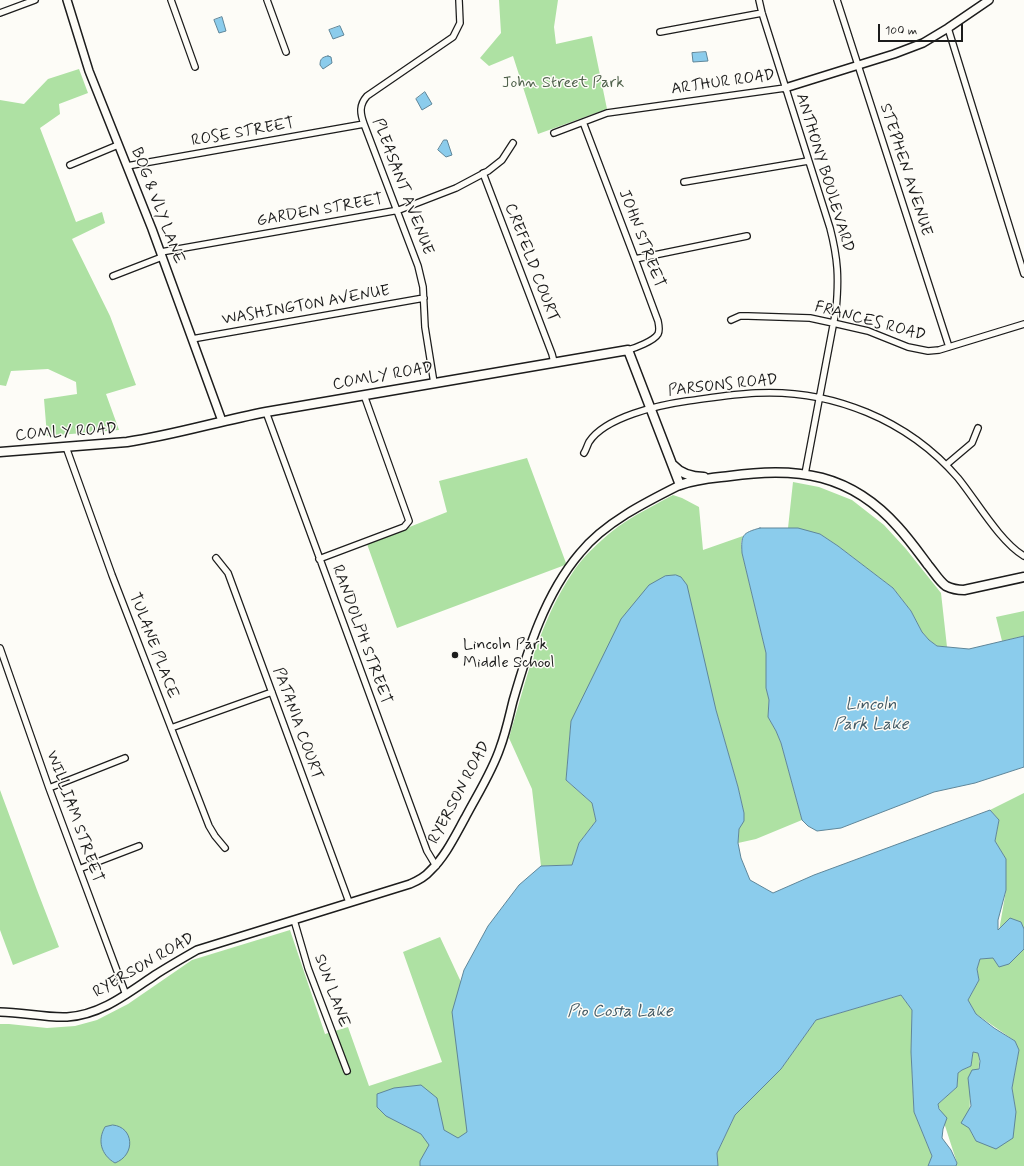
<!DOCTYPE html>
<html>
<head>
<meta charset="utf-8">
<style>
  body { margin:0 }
  #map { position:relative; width:1024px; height:1166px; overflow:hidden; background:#fdfcf7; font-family:Mynerve,sans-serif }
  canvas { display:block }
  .scale { position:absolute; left:878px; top:24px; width:85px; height:18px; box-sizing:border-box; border:2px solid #1c1c1c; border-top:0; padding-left:5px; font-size:12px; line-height:14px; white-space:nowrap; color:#1c1c1c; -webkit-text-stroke:3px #fdfcf7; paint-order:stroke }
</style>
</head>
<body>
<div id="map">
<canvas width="1024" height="1166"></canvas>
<div class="scale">100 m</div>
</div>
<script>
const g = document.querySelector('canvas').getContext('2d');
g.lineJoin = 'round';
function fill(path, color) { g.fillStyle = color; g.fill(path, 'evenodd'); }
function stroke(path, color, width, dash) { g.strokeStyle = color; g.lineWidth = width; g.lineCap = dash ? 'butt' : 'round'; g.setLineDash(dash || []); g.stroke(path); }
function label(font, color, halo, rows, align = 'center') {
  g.font = font + ' Mynerve,sans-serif'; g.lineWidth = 3; g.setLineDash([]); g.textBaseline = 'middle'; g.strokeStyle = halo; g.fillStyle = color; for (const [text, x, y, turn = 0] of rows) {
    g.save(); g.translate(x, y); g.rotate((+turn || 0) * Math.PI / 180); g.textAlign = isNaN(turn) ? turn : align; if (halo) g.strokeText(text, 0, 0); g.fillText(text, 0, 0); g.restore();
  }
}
fill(new Path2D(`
  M499,0H558L554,27L556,44L592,36L607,109L538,134L513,56L489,66L480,58L501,33Z
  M79,69L88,93L59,104L60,114L40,128L76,222L102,212L105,223L72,239L110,316L136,385L106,394L119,430L47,436L44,399L77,394L76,382L48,369L11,371L6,386L0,385V100L24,104L48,79Z
  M527,458L566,563L565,565L397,628L367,544L447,512L439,481Z
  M793,482L819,487L852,500L884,525L906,549L941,593L947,647L937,646L929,640L922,632L911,611L893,588L838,546L820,534L788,528Z
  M673,495L682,498L699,507L703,550L743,536L741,542L742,553L766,653V688L769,700L768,717L776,731L781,743L802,820L756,839L738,843L739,829L743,821L744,813L738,787L716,710L571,721L566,780L592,803L596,821L579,843L572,865L541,866L532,789L509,738C526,681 539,622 573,572C584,555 608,533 625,522C640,512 657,504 673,495Z
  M1024,611V636L1002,641L996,617Z
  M0,790L37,890L59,947L13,965L0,930Z
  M1024,793V929L1021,922L999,931L1006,890V859L995,841L999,820L990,810Z
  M290,930L325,1034L348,1027L369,1086L442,1062L403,952L440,937L461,982L504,1166H0V1024H9L47,1028L75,1026L97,1020L128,1004L192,960Z
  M1024,946V1166H956L957,1163L938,1104L957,1087L958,1073L962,1070L971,1066L973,1052L978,1053C982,1069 974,1080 970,1095C970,1098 969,1127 970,1129C971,1133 974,1137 976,1141L1016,1112L1012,1088L1019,1050L1015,1041L976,1014L968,1000L979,980L977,969L980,959L993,957L999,967L1024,949Z
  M901,995L912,1010L911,1052L914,1112L932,1156L928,1166H718L717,1153L735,1115L781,1069L816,1020Z`), '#aee1a3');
const water = new Path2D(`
  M222,17L226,31L219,33L214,20Z
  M340,26L344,35L333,39L329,30Z
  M706,52L708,61L693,62L692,53Z
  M328,56L331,57L332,63L323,69L320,65C320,59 322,57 328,56Z
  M425,92L432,104L422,110L416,99Z
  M444,140H447L452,155L446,157L438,150Z
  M760,528H798L820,534L838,546L893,588L911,611L922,632L929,640L937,646L969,649L1024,636V767L975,783L934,792L841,828L817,831L808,826L802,820L781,743L776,731L768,717L769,700L766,688V653L742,553C741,535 742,533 760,528Z
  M676,575L681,577L687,585L716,710L738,787L744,813V821L739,829L738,843L741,858L750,880L773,893L814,875L990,810L999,820L995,841L1006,859V890L998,920V930L1010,918L1021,922L1024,929V949L1009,964L999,967L993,958L980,959L977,969L979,980L968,1000L976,1014L994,1028L1015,1041L1019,1050L1012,1088L1016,1112L1013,1138L996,1149L976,1141L969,1128L961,1123L971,1106L968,1078L972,1070L979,1069L980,1061L978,1053L973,1052L971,1066L962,1070L958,1073L957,1087L938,1104L939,1109L947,1118L943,1129L942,1138L951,1150L957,1163L956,1166H928L932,1156L914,1112L911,1052L912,1010L901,995L816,1020L781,1069L735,1115L717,1153L718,1166H420V1161L429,1145L421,1134L386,1116L377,1107V1094L394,1088L421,1085L437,1098L444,1130L458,1138L467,1132L452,1012L464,970L488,926L519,885L541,866L572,865L579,843L596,821L592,803L566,780L571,721L621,619L649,585L665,576Z
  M113,1125C134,1127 136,1155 115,1163C101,1155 97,1140 105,1127Z`);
fill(water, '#8bccec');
stroke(water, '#5f8699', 1);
const minor = new Path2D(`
  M171,0L195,67
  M267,0L286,52
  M759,0L762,13L830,228C838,259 839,278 836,310L805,474
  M837,0L949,347
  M0,13L35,0
  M948,28L1024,274
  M660,32L762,13
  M583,122L635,259L658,321C659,326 660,330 658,334C654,341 635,348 628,350
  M554,133L607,113L785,88
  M70,165L118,145
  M127,166L364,124
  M483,173L552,354L554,362
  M684,182L808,161
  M161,252L399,210L456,188L488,171L502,160L513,143
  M635,259L747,236
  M113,276L162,257
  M731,320L740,316H748L810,318L833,323L868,331L908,347L928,351L939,350L1024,324
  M192,339L424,298
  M434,383L425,327L423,287L418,266L364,124C360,113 359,105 367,96L453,37L460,23L459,0
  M266,412L427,851L436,866
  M66,447L112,575L209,826L215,836L225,848
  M584,453C586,450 587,446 589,442C605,417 659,405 687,401C710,398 733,394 756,393C832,389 908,420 958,478C976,500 1000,542 1024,556
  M946,465L972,443L978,428
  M216,558L228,573L349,902
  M319,559L404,527L409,521L364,395
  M0,648L49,788L126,995
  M171,728L272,692
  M49,788L125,758
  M79,869L139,846
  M294,920L308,968L347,1071`);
const tertiary = new Path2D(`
  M67,0L89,71L152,229L222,421
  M785,88L894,54L923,43L948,28L989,0
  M0,1012C22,1012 45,1018 67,1017C101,1015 128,993 155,975C169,966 183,958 197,950L410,884C417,881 425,877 430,871C445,857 455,836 465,818C477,795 492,772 500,748C506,732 509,717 513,701C528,649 545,594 580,553C604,523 646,502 680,485`);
const secondary = new Path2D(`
  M0,452L127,442C174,435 219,421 266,412L628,350L680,485C696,479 714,478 730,476C798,466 851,474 898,527C909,539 919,553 928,565C934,572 939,581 946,586C952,589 958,590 964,590L1024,577
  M673,465C681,474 692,477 704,477`);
stroke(minor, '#1c1c1c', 8);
stroke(tertiary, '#1c1c1c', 10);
stroke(secondary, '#1c1c1c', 11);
stroke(minor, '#fdfcf7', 5.5);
stroke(tertiary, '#fdfcf7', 7);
stroke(secondary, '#fdfcf7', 8);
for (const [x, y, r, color] of [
  [455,655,4,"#1c1c1c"]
]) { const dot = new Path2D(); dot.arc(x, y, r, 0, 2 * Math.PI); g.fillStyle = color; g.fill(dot); stroke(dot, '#fdfcf7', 1.5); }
label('16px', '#1c1c1c', '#fdfcf7', [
  ["ARTHUR ROAD",723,83,-8],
  ["ROSE STREET",243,133,-10],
  ["STEPHEN AVENUE",905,170,72],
  ["ANTHONY BOULEVARD",824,173,73],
  ["PLEASANT AVENUE",402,187,69],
  ["BOG & VLY LANE",157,206,69],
  ["GARDEN STREET",320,211,-10],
  ["JOHN STREET",641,239,69],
  ["CREFELD COURT",531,263,69],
  ["WASHINGTON AVENUE",306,306,-10],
  ["FRANCES ROAD",870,322,15],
  ["COMLY ROAD",383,377,-10],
  ["PARSONS ROAD",723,386,-6],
  ["COMLY ROAD",66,433,-4],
  ["RANDOLPH STREET",361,635,70],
  ["TULANE PLACE",153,646,69],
  ["PATANIA COURT",297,724,70],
  ["RYERSON ROAD",460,793,-62],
  ["WILLIAM STREET",74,817,70],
  ["RYERSON ROAD",144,966,-30],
  ["SUN LANE",331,991,70]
]);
label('16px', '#4f614b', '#fdfcf7', [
  ["John Street Park",563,84]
]);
label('16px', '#1c1c1c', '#fdfcf7', [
  ["Lincoln Park",463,646],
  ["Middle School",463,664]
], 'left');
label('italic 17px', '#435a65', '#fdfcf7', [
  ["Lincoln",871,705],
  ["Park Lake",871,725],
  ["Pio Costa Lake",620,1012]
]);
</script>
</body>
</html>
